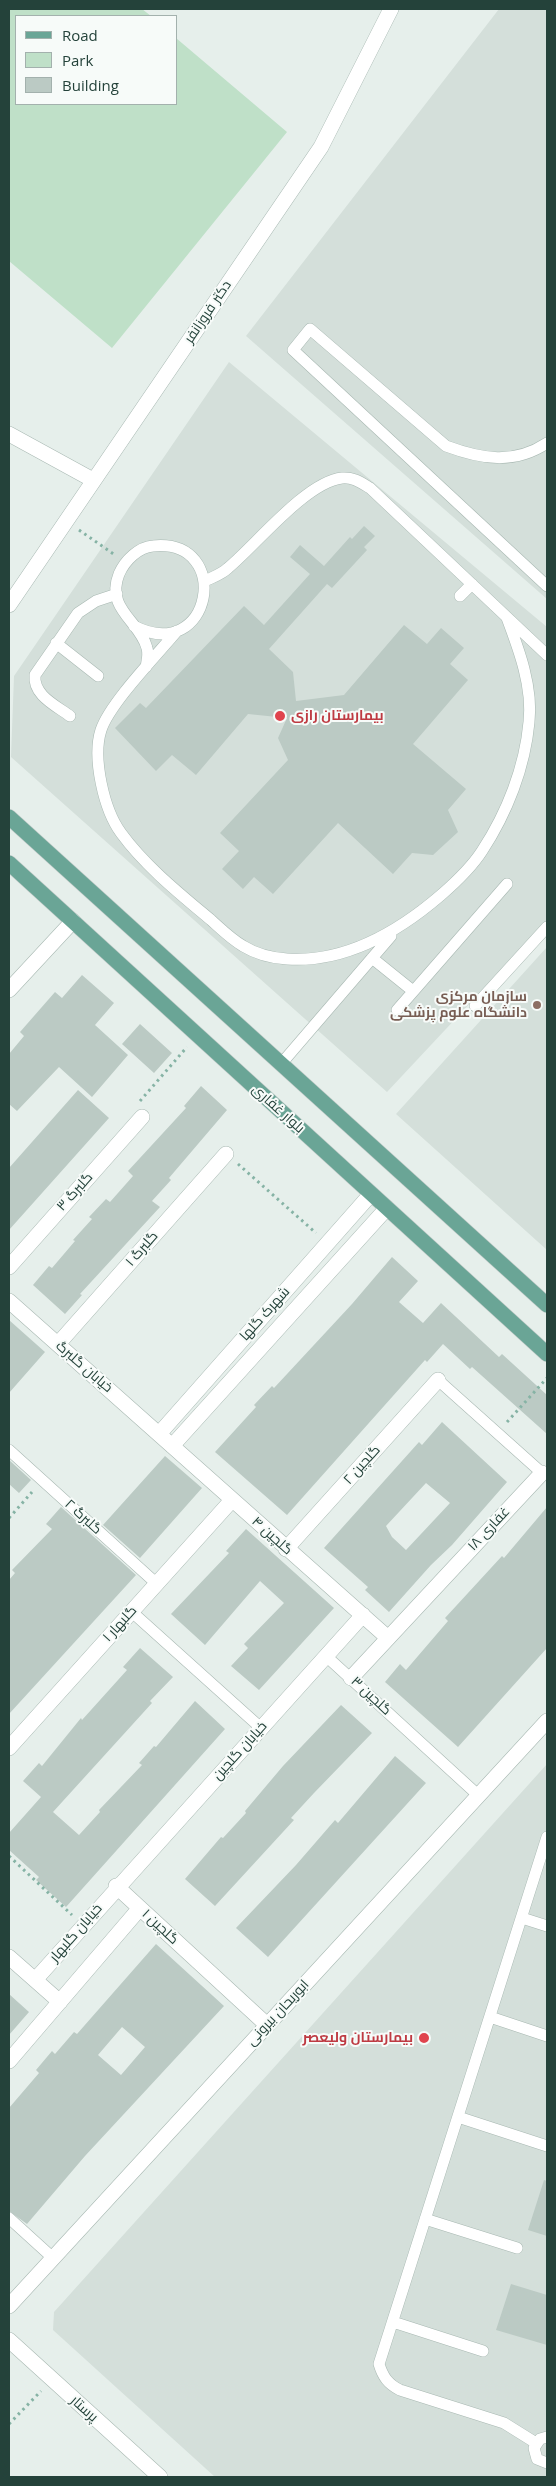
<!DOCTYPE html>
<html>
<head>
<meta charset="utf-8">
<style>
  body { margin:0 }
  #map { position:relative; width:556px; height:2486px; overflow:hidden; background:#e6efeb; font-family:"Open Sans",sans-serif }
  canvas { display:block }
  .frame { position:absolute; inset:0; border:10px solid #24423a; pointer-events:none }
  .legend { position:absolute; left:15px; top:15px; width:162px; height:90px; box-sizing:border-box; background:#f7fbf9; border:1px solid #a3b1ad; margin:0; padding:6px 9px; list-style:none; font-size:15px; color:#24423a }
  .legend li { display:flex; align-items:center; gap:10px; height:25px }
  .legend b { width:25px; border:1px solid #a3b1ad }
</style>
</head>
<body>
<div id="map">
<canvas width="556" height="2486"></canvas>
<div class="frame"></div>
<ul class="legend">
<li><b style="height:6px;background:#6aa596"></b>Road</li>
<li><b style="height:14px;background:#bfe0c8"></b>Park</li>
<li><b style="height:14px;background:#bbcac4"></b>Building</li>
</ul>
</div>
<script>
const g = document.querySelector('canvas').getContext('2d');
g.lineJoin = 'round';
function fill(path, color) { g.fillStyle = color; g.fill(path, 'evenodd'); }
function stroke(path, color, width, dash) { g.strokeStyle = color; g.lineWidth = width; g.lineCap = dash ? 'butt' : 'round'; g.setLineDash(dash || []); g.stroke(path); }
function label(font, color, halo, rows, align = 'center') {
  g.font = font + ' "Open Sans",Cairo,sans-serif'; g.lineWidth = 4; g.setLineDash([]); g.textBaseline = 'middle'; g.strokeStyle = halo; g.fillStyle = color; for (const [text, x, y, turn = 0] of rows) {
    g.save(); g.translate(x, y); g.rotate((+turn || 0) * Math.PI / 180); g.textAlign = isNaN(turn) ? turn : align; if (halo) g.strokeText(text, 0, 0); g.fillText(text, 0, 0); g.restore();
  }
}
fill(new Path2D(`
  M499,9H547V599L246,336Z
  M229,362L547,627V921L387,1092L11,757L14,676Z
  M547,947V1250L396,1114Z
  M547,1764V2477H215L53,2330L54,2312Z`), '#d4dfda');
fill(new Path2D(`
  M9,9H142L151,16H16V104H176V38L287,132L112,348L9,261Z`), '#bfe0c8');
fill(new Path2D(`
  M364,526L375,536L364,547L367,550L332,588L327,584L269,649L293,672L296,701L344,695L404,625L427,644L441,628L464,648L450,664L468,680L413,744L466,789L448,810L458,832L433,855L412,853L393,874L338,823L273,894L254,877L243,889L222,869L239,851L220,833L288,760L278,738L287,718L248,714L196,775L172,755L156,771L115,728L140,703L146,708L244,606L264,625L310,574L290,557L300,545L324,566L350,537L352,539Z
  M82,975L114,1003L95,1025L128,1055L92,1097L59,1067L17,1111L9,1104V1054L24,1036L20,1032L55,992L62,998Z
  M140,1024L172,1053L154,1073L122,1044Z
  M201,1086L227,1110L169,1178L171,1180L152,1201L160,1207L80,1294L82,1295L65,1314L33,1285L49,1266L52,1268L75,1241L73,1240L92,1219L89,1217L106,1199L110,1202L133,1176L128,1171L186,1108L184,1106Z
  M78,1090L109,1118L9,1230V1168Z
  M392,1257L418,1281L399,1302L423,1323L441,1303L499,1357L502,1354L547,1395V1434L472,1367L470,1369L443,1344L427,1362L425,1360L287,1515L215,1452L256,1407L254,1405L272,1386L274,1388L352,1304Z
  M9,1320L45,1352L9,1393Z
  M442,1422L507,1482L452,1545L431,1565L389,1612L365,1590L368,1587L324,1548L419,1442L422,1445ZM426,1483L450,1503L406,1550L392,1537L386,1526Z
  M165,1456L202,1488L140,1558L103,1525Z
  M9,1460L31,1480L19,1493L9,1484Z
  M61,1507L136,1575L9,1714V1580L15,1573L12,1570L52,1529L46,1524Z
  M547,1507V1648L458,1747L385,1682L400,1664L406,1670L448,1621L445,1618L502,1556L504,1558Z
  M246,1529L334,1608L259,1690L231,1666L248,1648L244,1644L284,1603L260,1581L205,1645L171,1614L229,1553L226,1551Z
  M140,1648L173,1677L150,1701L152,1703L53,1812L79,1835L100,1812L99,1810L142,1765L139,1763L154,1746L156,1747L195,1701L225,1729L66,1907L36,1880L39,1877L9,1850V1833L41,1797L23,1781L39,1763L42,1766L81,1718L82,1720L127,1670L123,1667Z
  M341,1705L372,1733L314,1793L291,1818L294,1820L215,1906L185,1879L221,1837L223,1838L246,1813L245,1811L283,1766Z
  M395,1756L426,1783L268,1957L236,1928L296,1865L335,1820L338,1823Z
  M156,1944L224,2006L85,2156L27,2224L9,2211V2108L39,2073L36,2070L52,2051L55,2054L74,2032L77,2034ZM122,2027L145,2047L121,2075L98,2055Z
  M9,1994L29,2012L9,2035Z
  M544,2180L547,2181V2236L528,2230Z
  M511,2284L547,2295V2345L496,2330Z`), '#bbcac4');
const service = new Path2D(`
  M547,443C514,465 481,459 446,446L310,329L293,350L547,586
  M205,581C213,577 222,574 228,568C256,545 306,482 342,478C353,477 360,482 370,488L547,655
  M460,596L472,584
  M134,626C212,666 234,538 153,546C139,547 125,560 119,574C105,609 140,621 147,648C149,655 147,661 146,667
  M177,631C157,655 110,703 101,730C92,758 104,810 121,833C145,866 180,894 211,920C221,929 231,939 243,946C256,954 271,958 287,959C346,963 398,932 441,895C456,882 471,868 482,851C507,813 525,767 529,722C533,687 519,650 507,618
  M56,643L98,676
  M70,716C55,705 33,695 35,675L78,613L96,601L117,594
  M372,958L413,991
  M475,1006L547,927
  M397,1010L507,884
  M281,1064L391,936
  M438,1380L542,1473
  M9,1450L157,1584
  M132,1612L261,1728
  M326,1656L479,1796
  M522,1918L547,1926
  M490,2017L547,2036
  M458,2117L547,2146
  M9,2218L53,2258
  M425,2219L517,2248
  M393,2322L483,2351
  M547,2437L540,2439L534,2448L537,2459L547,2463
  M536,2443L504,2423L400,2390C388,2384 383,2377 379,2364L547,1837`);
const minor = new Path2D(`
  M9,434L93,480
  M9,1267L142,1117
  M9,1301L387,1637
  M58,1344L226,1154
  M159,1434L371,1194
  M172,1446L387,1208
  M286,1549L438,1380
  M351,1678L542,1473
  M9,1748L232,1500
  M116,1886L267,2025
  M9,1957L60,2002
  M35,1980L363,1615
  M9,2061L140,1908`);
const tertiary = new Path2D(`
  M9,605L321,147L391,9
  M9,990L73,921
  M9,2306L547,1721
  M9,2340L160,2477`);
const primary = new Path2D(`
  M9,817L547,1305
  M9,863L547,1354`);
stroke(service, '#a8b8b2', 12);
stroke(minor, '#a8b8b2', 16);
stroke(tertiary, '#a8b8b2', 16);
stroke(primary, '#c2cac8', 16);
stroke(new Path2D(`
  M79,530L115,555
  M140,1101L187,1047
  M238,1164L316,1233
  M507,1422L547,1378
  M9,1518L32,1492
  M9,1856L72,1915
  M9,2424L41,2391`), '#86b3a5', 3, [2.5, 4]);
stroke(service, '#fff', 11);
stroke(minor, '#fff', 15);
stroke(tertiary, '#fff', 15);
stroke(primary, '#6aa596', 15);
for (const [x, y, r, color] of [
  [280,716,6,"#e0444e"],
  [537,1005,5,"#8d6e63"],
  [424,2038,6,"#e0444e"]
]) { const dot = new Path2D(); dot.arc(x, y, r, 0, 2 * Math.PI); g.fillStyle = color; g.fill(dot); stroke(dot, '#f7fbf9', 2); }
label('14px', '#24423a', '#f7fbf9', [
  ["دکتر فروزانفر",208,312,-56],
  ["بلوار غفاری",278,1109,42],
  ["گلبرگ ۳",75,1192,-48],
  ["گلبرگ ۱",142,1249,-49],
  ["شهرک گلها",265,1314,-48],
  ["خیابان گلبرگ",84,1367,41],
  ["گلچین ۲",362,1465,-48],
  ["گلبرگ ۲",83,1517,42],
  ["غفاری ۱۸",489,1529,-47],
  ["گلچین ۴",272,1536,42],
  ["گلبهار ۱",120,1624,-48],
  ["گلچین ۳",371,1696,43],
  ["خیابان گلچین",240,1751,-48],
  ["گلچین ۱",160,1927,43],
  ["خیابان گلبهار",76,1933,-49],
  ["ابوریحان بیرونی",278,2013,-47],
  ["پرستار",84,2409,42]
]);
label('bold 14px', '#be3a42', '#f7fbf9', [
  ["بیمارستان رازی",291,716],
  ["بیمارستان ولیعصر",413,2038,"right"]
], 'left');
label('bold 14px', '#785e54', '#f7fbf9', [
  ["سازمان مرکزی",527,997],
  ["دانشگاه علوم پزشکی",527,1013]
], 'right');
</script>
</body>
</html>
